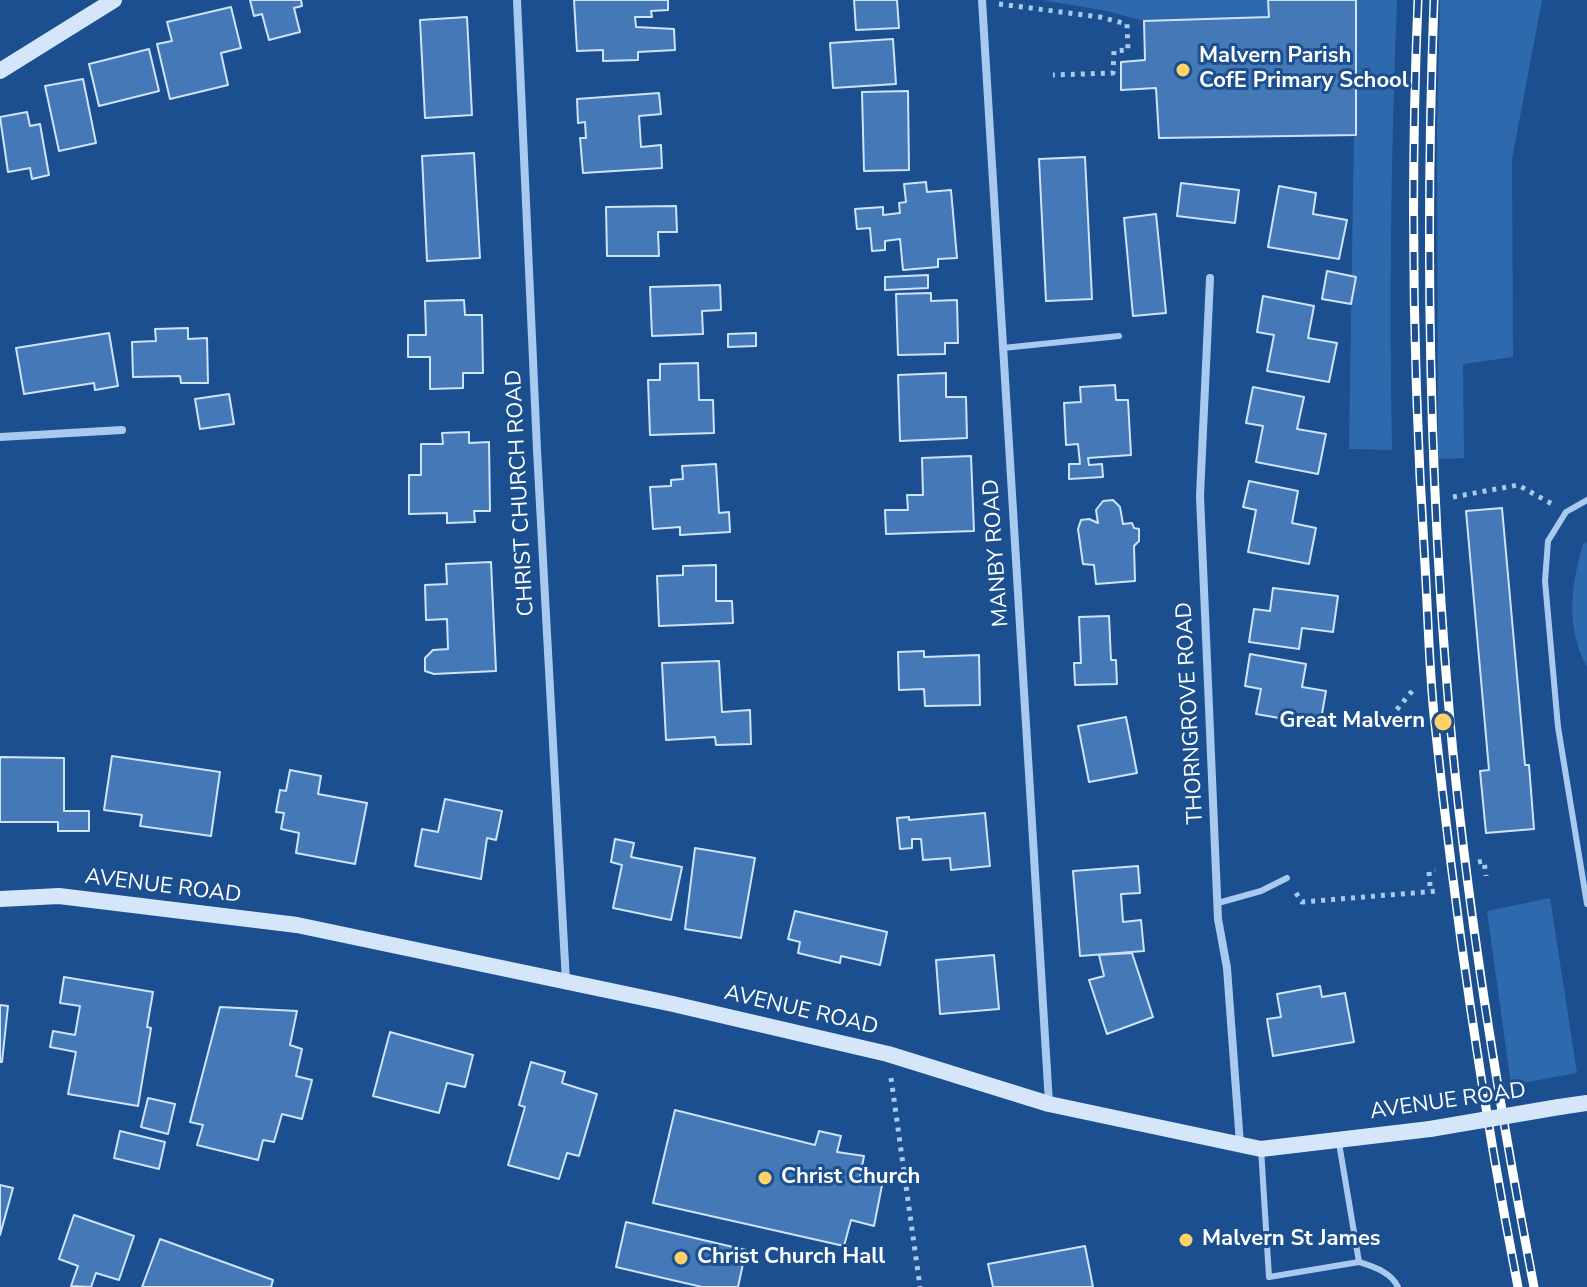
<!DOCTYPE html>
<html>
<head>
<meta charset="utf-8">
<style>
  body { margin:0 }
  canvas { display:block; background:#1b4f8f }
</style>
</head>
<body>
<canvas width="1587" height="1287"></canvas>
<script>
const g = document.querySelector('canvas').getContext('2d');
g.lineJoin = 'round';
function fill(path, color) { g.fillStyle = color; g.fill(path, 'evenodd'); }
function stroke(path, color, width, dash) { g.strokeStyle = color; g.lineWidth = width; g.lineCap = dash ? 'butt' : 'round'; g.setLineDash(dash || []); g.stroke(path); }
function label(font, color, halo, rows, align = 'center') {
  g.font = font + ' "Nunito Sans",sans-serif'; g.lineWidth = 6; g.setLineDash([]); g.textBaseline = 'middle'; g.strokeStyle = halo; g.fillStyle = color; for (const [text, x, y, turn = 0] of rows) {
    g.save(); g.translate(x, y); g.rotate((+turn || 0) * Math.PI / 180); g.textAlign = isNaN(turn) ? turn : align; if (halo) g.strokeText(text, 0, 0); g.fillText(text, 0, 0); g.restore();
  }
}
fill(new Path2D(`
  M1042,0H1268L1269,17L1144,21L1107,11Z
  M1356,0H1397C1391,150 1389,300 1392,450L1349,449Z
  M1440,0H1542L1512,159L1513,357L1463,364L1464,458L1438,459L1437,128Z
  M1587,542V667C1565,626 1571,586 1583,544Z
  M1550,898L1577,1073L1511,1085L1487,911Z`), '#2e69ad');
const building = new Path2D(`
  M250,0H301L302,6L294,8L300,32L269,40L262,14L254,16Z
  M574,0H668V10L651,11L652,17H635L636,27L674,29L675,50L638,52V60L603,61V50L577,51Z
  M854,0H897L899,28L856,30Z
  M1268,0H1356V135L1159,138L1156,88L1121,90V62L1145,60L1144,21L1269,17Z
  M231,7L241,48L221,53L228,85L170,99L157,44L172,41L167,22Z
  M467,17L472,115L425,118L420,20Z
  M893,39L896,84L833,88L830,43Z
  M149,49L159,91L99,106L89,64Z
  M83,79L96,143L59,151L45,86Z
  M908,91L909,170L864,171L862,92Z
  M659,93L661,114L639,116L641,147L661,145L662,168L583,173L580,138H586L585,122L578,123L577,99Z
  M27,112L30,126L40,124L49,175L32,179L30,168L8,172L0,117Z
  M474,153L480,258L427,261L422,156Z
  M1085,157L1092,299L1046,301L1039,159Z
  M926,182L927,192L951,190L957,258L938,259V267L903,270L900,239L885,241V250L872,251L870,228L857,229L855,209L883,207V215L900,213L899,203L906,202L904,184Z
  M1181,183L1239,190L1235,223L1177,216Z
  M1279,186L1316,193L1313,214L1347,220L1339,259L1268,247Z
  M676,206L677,232H658L659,256H607L606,207Z
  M1156,214L1166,313L1133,316L1124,218Z
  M1327,271L1356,277L1351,304L1322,299Z
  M928,275V288L885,290V277Z
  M720,285L721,310L702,311L703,334L652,336L650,287Z
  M931,293V301L957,300L958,343H945V354L898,355L896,294Z
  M1263,296L1314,306L1308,338L1337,343L1329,382L1267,371L1274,335L1257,332Z
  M464,300L465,315H482L483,373H463V388L430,389V357H408V335H426L425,301Z
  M188,328V339L207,338L208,383H181L180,376L133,377L132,342L156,341L155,329Z
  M109,333L118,386L95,390L94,383L24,394L16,348Z
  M756,333V346L728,347V334Z
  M698,363L699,400H713L714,433L650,435L648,380H660V364Z
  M946,373V397H966L967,438L900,441L898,375Z
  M1115,385L1116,400H1128L1131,455L1088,458L1089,465L1102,464L1103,477L1069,479V464H1080L1078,444L1066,445L1064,403L1081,402L1080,387Z
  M1253,387L1304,397L1297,429L1326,434L1318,474L1256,462L1263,426L1246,423Z
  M229,394L234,424L200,429L195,399Z
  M469,432V443L489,442L490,511H474L475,522L447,523V513L409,514V475H421V444H443L442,433Z
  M971,456L974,531L886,534L885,510H908L907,495H923L922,458Z
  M716,464L719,513L729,512L730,532L680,535V527L653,529L650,487L671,486V480L683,479L682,466Z
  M1249,481L1298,491L1292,523L1316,528L1309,564L1248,552L1256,510L1243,507Z
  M1113,500L1120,507L1123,524L1132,523L1134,528L1139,529V541L1134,546L1135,581L1096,584L1094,565L1083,564L1078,529L1081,520L1089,519L1098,523L1096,510L1103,501Z
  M1502,508L1525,765H1529L1534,829L1486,833L1480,771L1489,770L1466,511Z
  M491,562L496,671L434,674L425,671V658L433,650L448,649L447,619L426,620L425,585L447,584L446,564Z
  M716,565V601H732L733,623L659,626L657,576L683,575V566Z
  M1273,588L1338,596L1333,632L1302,628L1299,649L1249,642L1254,609L1270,611Z
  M1109,616L1111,660H1116L1117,684L1075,685L1074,663H1081L1079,617Z
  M924,651V657L979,655L980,705L925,706L924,689L899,690L898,652Z
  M1250,654L1306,664L1302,687L1326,691L1320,725L1256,714L1261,689L1245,686Z
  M719,661L722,712L750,710L751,744L716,745L715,737L666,740L662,663Z
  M1126,717L1137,773L1089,782L1078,726Z
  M112,756L220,772L211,836L140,826L142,815L104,810Z
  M0,757L64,758V811H89V831H58V822H0Z
  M290,770L321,776L318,794L367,803L355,864L296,853L299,833L281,829L284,813L276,812L280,790L286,791Z
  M445,799L502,811L496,840L487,838L481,879L415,866L422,829L438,832Z
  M985,813L990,866L951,870L950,858L923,860L921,839H912V848L900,849L897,818L909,817V820Z
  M615,839L634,843L631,857L682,867L671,920L613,908L622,865L611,862Z
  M695,848L755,858L741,938L685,929Z
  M1138,866L1140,893L1121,894L1123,922L1141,920L1144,951L1080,956L1073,871Z
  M795,911L887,932L880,965L841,956L840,963L798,953L800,942L788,939Z
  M1132,953L1153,1017L1107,1034L1089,980L1104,976L1099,955Z
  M994,955L999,1009L940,1014L936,960Z
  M64,977L153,992L147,1027L151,1028L138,1106L68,1094L76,1052L50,1047L53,1031L75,1035L80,1006L60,1003Z
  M1320,986L1322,997L1345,993L1354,1042L1273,1056L1267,1019L1281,1017L1277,994Z
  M0,1005L8,1006L2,1062H0Z
  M220,1007L297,1011L290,1045L302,1049L296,1076L312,1080L302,1119L282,1114L274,1142L263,1140L258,1160L197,1145L203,1125L190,1122Z
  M390,1032L473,1055L465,1087L447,1083L439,1113L373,1096Z
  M531,1062L565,1072L562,1083L597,1094L579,1156L567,1153L559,1179L508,1165L525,1107L519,1105Z
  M148,1098L175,1104L168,1134L141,1127Z
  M675,1110L815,1145L819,1131L841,1136L837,1152L864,1156L860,1177L883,1180L874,1226L851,1220L844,1246L653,1203Z
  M120,1131L165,1142L159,1169L114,1158Z
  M0,1185L13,1188L0,1235Z
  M74,1215L134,1236L119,1280L96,1273L91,1287L71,1286L78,1266L59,1259Z
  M626,1222L746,1250L738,1287H702L616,1267Z
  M160,1239L273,1280L271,1287H142Z
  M1085,1246L1093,1287H993L988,1264Z`);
fill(building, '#4478b7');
stroke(building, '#cfe3fa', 2);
stroke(new Path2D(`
  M999,4L1100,17L1127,24L1128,50L1114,51L1113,73L1053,75
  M1453,497L1518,485L1552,504
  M1384,725L1413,690
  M1478,862L1484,861L1486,876
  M1430,886L1429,872L1435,870
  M1296,893L1302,902L1438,891
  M891,1078L920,1287`), '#a9c9ee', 5, [4, 6]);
stroke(new Path2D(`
  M1003,348L1119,336
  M1587,500L1566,512L1548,541L1545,581L1558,727L1587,904
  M1218,903L1261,891L1287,878
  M1261,1149L1269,1277L1359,1262L1339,1143
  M1359,1262C1374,1267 1391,1272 1398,1287`), '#a9c9ee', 6);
stroke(new Path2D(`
  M517,0L537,450L566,982
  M982,0L1049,1103
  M1210,278L1200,496L1218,919L1227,968L1240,1144
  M0,437L122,430`), '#a9c9ee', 8);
stroke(new Path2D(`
  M0,71L114,0
  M0,899L59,896L297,925L673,1004L888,1054L1049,1104L1261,1149L1430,1129
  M1559,1107L1587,1103`), '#d6e6fa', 16);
const rail = new Path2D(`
  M1418,0C1410,188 1413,377 1425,565C1428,615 1429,665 1434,715C1454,906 1481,1098 1518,1287
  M1434,0C1425,240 1429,482 1450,721C1467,911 1498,1100 1534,1287`);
stroke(rail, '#fff', 9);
stroke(rail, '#1b4f8f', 6, [18]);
stroke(new Path2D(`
  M1430,1129L1559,1107`), '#d6e6fa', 16);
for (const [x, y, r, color] of [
  [1183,70,8,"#ffd166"],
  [1443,722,10,"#ffd166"],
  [765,1178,8,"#ffd166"],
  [1186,1240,8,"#ffd166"],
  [681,1258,8,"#ffd166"]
]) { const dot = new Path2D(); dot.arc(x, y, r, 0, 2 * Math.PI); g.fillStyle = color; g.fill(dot); stroke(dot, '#1b4f8f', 3); }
label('bold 22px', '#fff', '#1b4f8f', [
  ["Malvern Parish",1199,57],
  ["CofE Primary School",1199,82],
  ["Great Malvern",1425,722,"right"],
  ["Christ Church",781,1178],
  ["Malvern St James",1202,1240],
  ["Christ Church Hall",697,1258]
], 'left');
label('22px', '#fff', '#1b4f8f', [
  ["CHRIST CHURCH ROAD",521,493,-93],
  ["MANBY ROAD",997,553,-94],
  ["THORNGROVE ROAD",1191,713,-93],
  ["AVENUE ROAD",163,887,7],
  ["AVENUE ROAD",801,1011,13],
  ["AVENUE ROAD",1448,1102,-8]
]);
</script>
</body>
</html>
